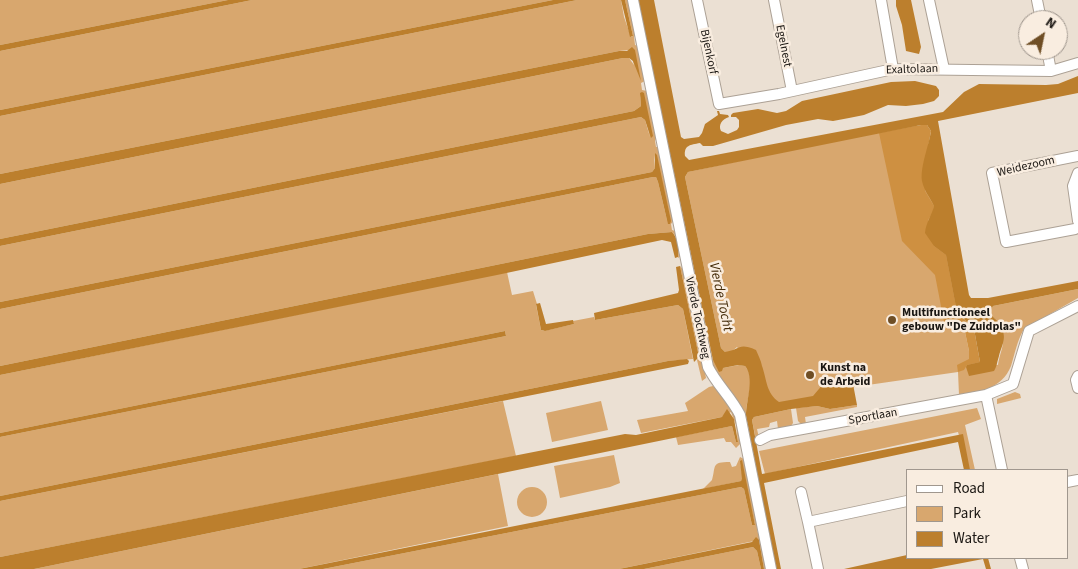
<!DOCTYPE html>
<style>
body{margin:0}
#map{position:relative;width:1078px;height:569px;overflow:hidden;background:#ebe0d3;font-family:"Source Sans 3",sans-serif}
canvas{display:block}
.legend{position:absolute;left:906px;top:469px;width:162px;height:90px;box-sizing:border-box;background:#f9ede0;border:1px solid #a0978e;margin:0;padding:6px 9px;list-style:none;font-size:15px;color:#1a1612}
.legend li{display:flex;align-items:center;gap:10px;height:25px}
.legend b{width:25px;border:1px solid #a0978e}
.north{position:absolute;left:1018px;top:10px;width:50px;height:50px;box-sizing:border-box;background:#f9ede0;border:1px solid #a0978e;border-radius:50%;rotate:34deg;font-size:14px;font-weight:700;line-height:20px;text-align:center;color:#1a1612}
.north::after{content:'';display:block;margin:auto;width:18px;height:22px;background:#6f4e25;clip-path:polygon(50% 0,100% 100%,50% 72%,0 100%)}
</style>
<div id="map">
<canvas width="1078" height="569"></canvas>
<ul class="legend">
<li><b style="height:6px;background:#fff"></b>Road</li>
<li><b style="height:14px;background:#d8a76e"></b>Park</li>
<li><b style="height:14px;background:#bc7f2d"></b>Water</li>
</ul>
<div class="north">N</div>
</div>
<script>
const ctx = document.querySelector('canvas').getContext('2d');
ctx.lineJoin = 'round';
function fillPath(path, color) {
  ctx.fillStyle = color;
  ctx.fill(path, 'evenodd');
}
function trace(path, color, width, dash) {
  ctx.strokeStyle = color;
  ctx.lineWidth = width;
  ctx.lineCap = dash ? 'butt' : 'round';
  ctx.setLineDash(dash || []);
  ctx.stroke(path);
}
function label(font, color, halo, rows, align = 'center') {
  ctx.font = font + ' "Source Sans 3",sans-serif';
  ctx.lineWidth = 5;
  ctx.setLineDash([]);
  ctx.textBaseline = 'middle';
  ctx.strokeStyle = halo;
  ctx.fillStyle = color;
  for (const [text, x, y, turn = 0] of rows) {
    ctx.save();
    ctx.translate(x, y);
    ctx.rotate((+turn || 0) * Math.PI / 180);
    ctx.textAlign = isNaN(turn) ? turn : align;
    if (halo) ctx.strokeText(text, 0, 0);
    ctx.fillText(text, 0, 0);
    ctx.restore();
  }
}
fillPath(new Path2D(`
 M 0,0 L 228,0 L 0,45 Z
 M 252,0 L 553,0 L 0,110 L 0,51 Z
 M 577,0 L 621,0 L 624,17 L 631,37 L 633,36 L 625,0 L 630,0 L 635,35 L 634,37 L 635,45 L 638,46 L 645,81 L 641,83 L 642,90 L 647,91 L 657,136 L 655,141 L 656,147 L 659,147 L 675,219 L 671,224 L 672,230 L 678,232 L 682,255 L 678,258 C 679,249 679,238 672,232 L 648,234 L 0,366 L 0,309 L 653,177 L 656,177 L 658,182 L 668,224 L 654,155 L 655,168 L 652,172 L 0,302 L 0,246 L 641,117 L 645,120 L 650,137 L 640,93 L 641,106 L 634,111 L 0,239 L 0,184 L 623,58 L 629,58 L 634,65 L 630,50 L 619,51 L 0,174 L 0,116 Z
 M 638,12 L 641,12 L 713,360 L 723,368 L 739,365 L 745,366 C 757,380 745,400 746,417 C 747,425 749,434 752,441 L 748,440 L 739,404 L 713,372 Z
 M 916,123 L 965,332 L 969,351 L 969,359 L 998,365 C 1000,351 1008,339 1000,325 C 998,320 992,317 990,313 L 993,306 L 1078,289 L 1078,298 L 1024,329 C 1017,341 1015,353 1011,366 C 1002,389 979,392 959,395 L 958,372 L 854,387 L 770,407 L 737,347 L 731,352 L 725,352 L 721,348 L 685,177 L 688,172 Z
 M 680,266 L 685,271 L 706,378 L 702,381 L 697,360 L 699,357 Z
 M 507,272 L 512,295 L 533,291 L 537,304 L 536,305 L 541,330 L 544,331 L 574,324 L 573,321 L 594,317 L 595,320 L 678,305 L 683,309 L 693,359 L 668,361 L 0,496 L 0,437 L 506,336 L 505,331 L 0,433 L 0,375 Z
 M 713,386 L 733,408 L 741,443 L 736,448 L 731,442 L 726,442 L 724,438 L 678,445 L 676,437 L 732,426 L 736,442 L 738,442 L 736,425 L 731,412 L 722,417 L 641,433 L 637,420 L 688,411 L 685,403 L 709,387 Z
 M 1015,392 L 1020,394 L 1021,398 L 997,404 L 997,399 Z
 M 503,401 L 516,456 L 0,557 L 0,501 Z
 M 601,401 L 608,430 L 552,442 L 546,413 Z
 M 857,405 L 857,407 L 805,417 L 806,424 L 802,425 L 798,421 L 796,408 L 817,406 L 830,409 Z
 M 977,408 L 981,419 L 965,425 L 975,470 L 969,470 L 958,432 L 765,474 L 759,451 Z
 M 791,409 L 793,423 L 791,426 L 778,429 L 777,421 L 770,423 L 769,427 L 757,429 L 759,438 L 756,440 L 752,420 L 754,417 Z
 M 614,455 L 620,483 L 610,487 L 560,498 L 554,466 Z
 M 740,457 L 744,459 L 759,521 C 757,527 756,533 761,537 L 766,569 L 764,569 L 759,540 L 619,569 L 323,569 L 741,487 L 744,489 L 752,525 L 755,525 L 740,461 L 743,479 L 741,481 L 703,489 L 712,480 C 716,466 711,462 730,462 L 732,467 L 736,466 Z
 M 498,474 L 508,526 L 299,569 L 34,569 Z
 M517 502a15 15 0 1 1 30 0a15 15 0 1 1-30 0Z
 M 753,547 L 757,551 L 761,569 L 644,569 Z`), '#d8a76e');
fillPath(new Path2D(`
 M 921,125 L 927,125 L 931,131 L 928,147 L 925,191 L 934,206 L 933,212 L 928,220 L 934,246 L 946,255 L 957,312 L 974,329 L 980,362 L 967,365 L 964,370 L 958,372 L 957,365 L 969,359 L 969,351 L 965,332 L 956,328 L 945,327 L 935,275 L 902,241 L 879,133 Z`), '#ce9041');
fillPath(new Path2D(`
 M 228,0 L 252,0 L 0,51 L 0,45 Z
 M 553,0 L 577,0 L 0,116 L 0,110 Z
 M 621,0 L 625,0 L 633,36 L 630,37 Z
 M 638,0 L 654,0 L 681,137 L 684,139 L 699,137 L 702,133 L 705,124 L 718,115 L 717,111 L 719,111 L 720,114 L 728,115 L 729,117 C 722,119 718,125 721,131 L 728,134 L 737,130 L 739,127 L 739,120 L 736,117 L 731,117 L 731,115 L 733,113 L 758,109 L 777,113 L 786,111 L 802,101 L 891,82 L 915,81 L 936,86 L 939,90 L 939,96 L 934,101 L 923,104 L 906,106 L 888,105 L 864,115 L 849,118 L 833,121 L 818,119 L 786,125 L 713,146 L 703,146 L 700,143 C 690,145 684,145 685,156 L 689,160 L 943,112 L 964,92 L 979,84 L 1046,85 L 1058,84 L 1078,76 L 1078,93 L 938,121 L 969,295 L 971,298 L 988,298 L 1078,281 L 1078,289 L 993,306 L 990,313 C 992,317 998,320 1000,325 C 1008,338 1002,344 999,356 C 997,362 997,366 994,371 L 969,376 L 966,367 L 967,365 L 980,362 L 974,329 L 957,312 L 946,255 L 934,246 L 925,233 C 926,222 932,215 934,206 C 930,197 924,191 922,181 C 920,167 929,145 931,131 L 927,125 L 921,125 L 688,172 L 685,177 L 721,348 L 725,352 C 740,350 738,342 756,350 C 758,355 761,360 762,366 C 767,380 766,393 779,402 L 813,396 L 824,383 L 833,379 L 837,387 L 853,384 L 857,405 L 830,409 L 817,406 L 791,409 L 754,417 L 752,420 L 762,474 L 963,434 L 970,470 L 964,470 L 958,442 L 764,483 L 781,569 L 776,569 L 746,416 C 746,400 755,378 745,366 L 738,365 L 723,368 L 722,371 L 719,372 L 713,360 Z
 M 896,0 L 911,0 L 921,47 L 919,54 L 906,51 L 902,25 L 896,6 Z
 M 632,47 L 635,50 L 641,81 L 633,61 L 629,58 L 623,58 L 0,184 L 0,174 L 619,51 L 627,51 Z
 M 642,92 L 644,93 L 653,136 L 651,138 L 645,120 L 641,117 L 0,246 L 0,239 L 634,111 L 641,106 L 640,93 Z
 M 655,153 L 657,155 L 671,221 L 670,224 L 668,224 L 658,182 L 656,177 L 653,177 L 0,309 L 0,302 L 652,172 L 655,168 Z
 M 672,232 C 678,238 679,248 678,257 L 675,258 L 671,242 L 662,240 L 497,275 L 0,375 L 0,366 L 648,234 Z
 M 680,266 L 699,357 L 694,362 L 683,309 L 678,305 L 595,320 L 594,313 L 678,293 L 679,290 L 676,267 Z
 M 540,303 L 546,324 L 573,320 L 574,324 L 545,331 L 541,330 L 536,304 Z
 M 505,331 L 506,336 L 0,437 L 0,433 Z
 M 687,359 L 689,361 L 688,364 L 0,501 L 0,496 L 668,361 Z
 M 727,409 L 734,419 L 738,442 L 736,442 L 732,426 L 34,569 L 0,569 L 0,557 L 625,434 L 636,435 L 722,417 Z
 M 742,460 L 755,525 L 752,525 L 744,489 L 741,487 L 323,569 L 299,569 L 741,481 L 742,479 L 740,461 Z
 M 756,537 L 759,540 L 764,569 L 761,569 L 757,551 L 753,547 L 644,569 L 619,569 L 752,542 Z
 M 907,555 L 907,558 L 988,558 L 991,569 L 986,569 L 983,559 L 931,569 L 844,569 Z`), '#bc7f2d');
const street = new Path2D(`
 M 633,0 L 708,367 C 717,385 731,397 740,415 L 771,569
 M 697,0 L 719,104 L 779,94 L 893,69 L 1051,71 L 1078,63
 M 774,0 L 792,91
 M 881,0 L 893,69
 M 929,0 L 944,69
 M 1037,0 L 1041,20
 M 1047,50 L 1051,71
 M 1078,173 L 1073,186 L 1078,221
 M 1075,229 L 1006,242 L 992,173 L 1078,156
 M 1078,376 L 1076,380 L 1078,388
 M 760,440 L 770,435 L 986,395
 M 1002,470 L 986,395 L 1013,384 L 1029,331 L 1078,306
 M 1067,482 L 1078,480
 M 801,492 L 808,522
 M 1020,558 L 1023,569
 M 818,569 L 808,522 L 907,501`);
trace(street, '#aca195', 12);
trace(street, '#fff', 10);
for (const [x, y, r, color] of [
 [892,320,5,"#6f4e25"],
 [810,375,5,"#6f4e25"]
]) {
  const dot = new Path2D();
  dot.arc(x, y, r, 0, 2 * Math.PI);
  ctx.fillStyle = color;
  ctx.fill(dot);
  trace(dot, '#f9ede0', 2);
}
label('12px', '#1a1612', '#f9ede0', [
 ["Egelnest",783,46,79],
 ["Bijenkorf",708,52,78],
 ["Exaltolaan",912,70,-2],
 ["Weidezoom",1026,167,-13],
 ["Vierde Tochtweg",697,318,78],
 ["Sportlaan",873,417,-10]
]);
label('bold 12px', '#1a1612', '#f9ede0', [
 ["Multifunctioneel",902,313],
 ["gebouw \"De Zuidplas\"",902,327],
 ["Kunst na",820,368],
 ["de Arbeid",820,382]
], 'left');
label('italic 14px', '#422906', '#f9ede0', [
 ["Vierde Tocht",720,297,78]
]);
</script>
